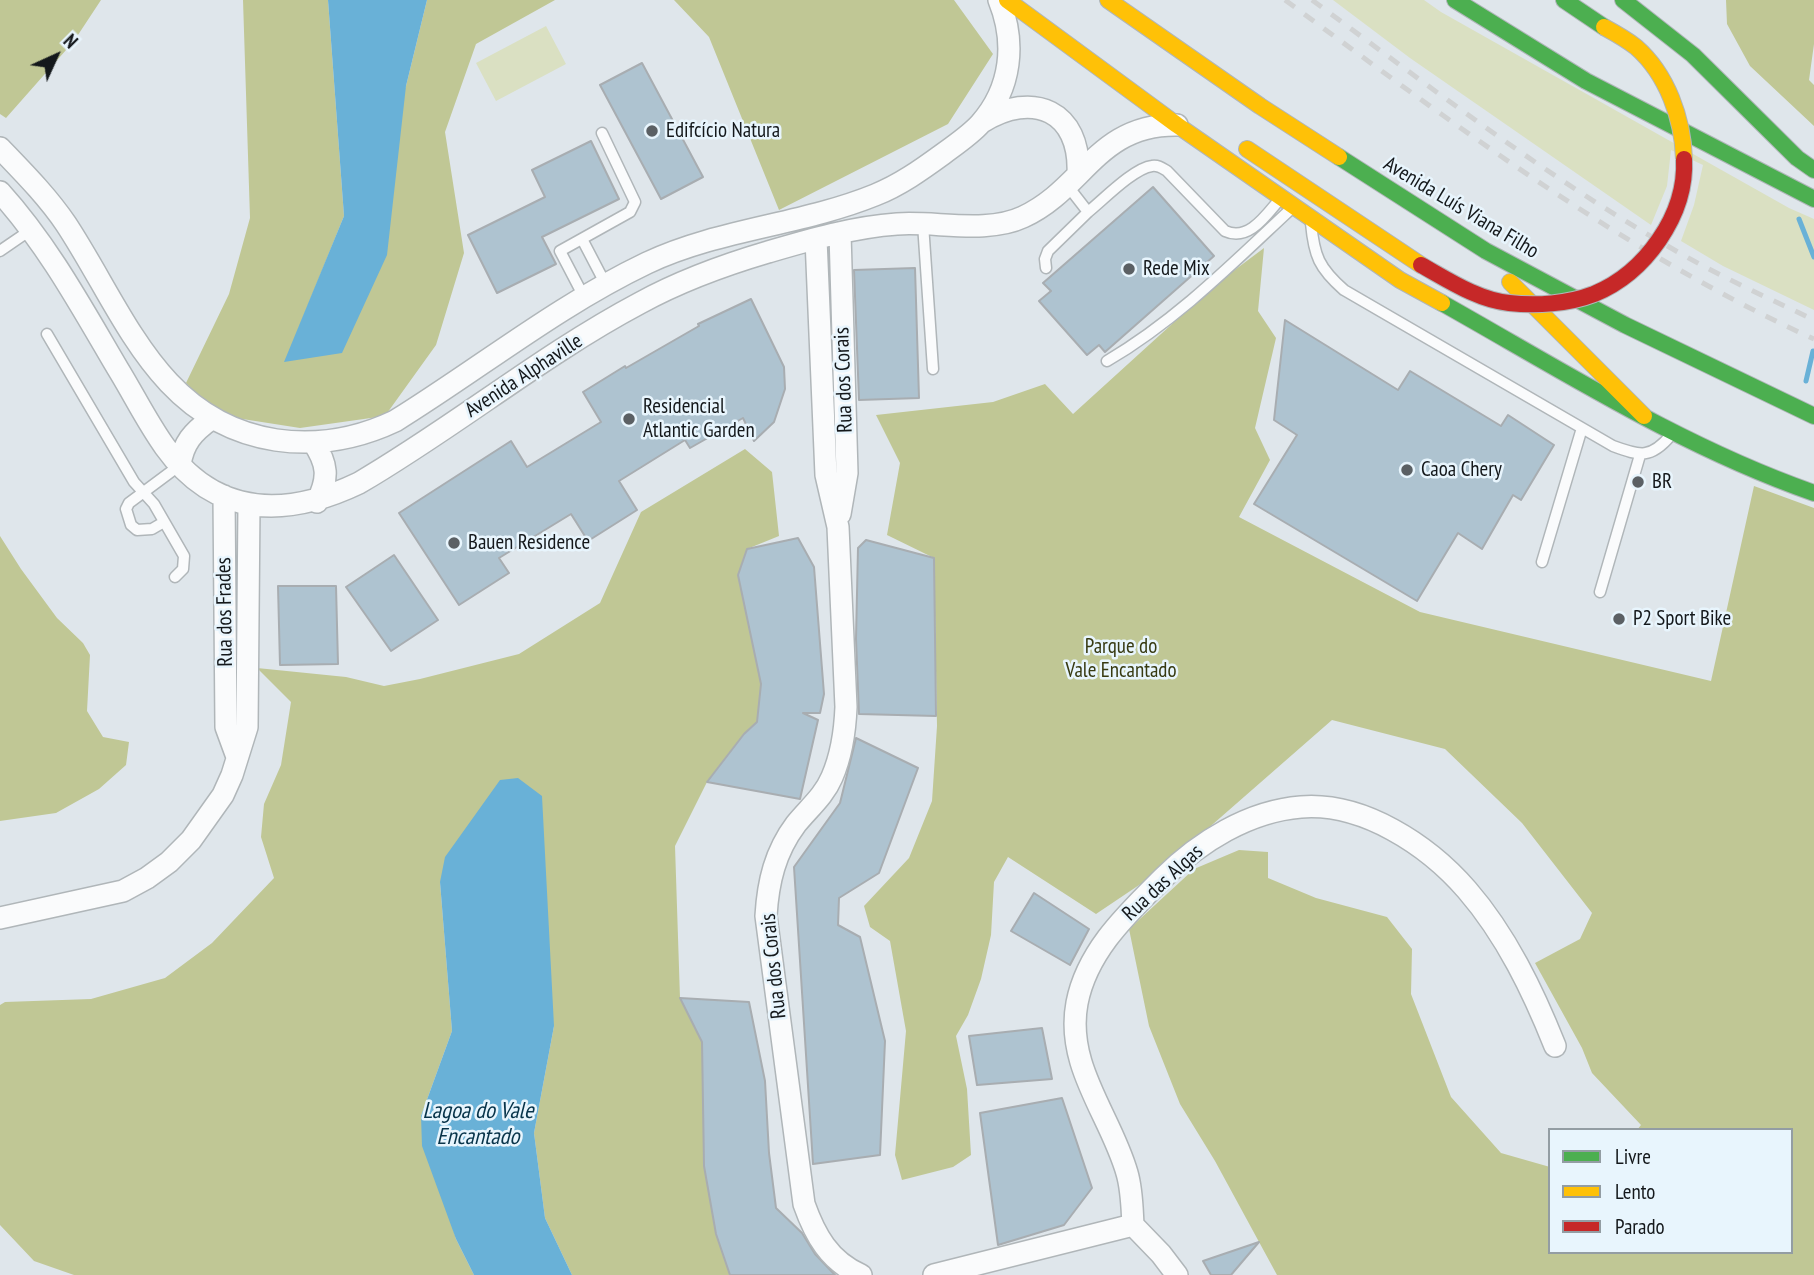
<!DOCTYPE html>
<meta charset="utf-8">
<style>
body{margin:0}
#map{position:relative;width:1814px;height:1275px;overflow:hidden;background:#dfe6eb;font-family:"PT Sans Narrow",sans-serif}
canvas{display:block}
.legend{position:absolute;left:1548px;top:1128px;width:245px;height:126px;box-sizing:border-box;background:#e8f5fd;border:2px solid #939da3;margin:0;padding:9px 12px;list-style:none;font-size:21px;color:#14181b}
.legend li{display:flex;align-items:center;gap:14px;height:35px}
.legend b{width:35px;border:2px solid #939da3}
.north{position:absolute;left:21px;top:21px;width:70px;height:70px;-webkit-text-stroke:5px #e8f5fd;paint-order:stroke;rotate:45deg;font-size:19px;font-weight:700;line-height:28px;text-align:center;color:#14181b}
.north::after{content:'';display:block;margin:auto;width:24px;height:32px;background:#14181b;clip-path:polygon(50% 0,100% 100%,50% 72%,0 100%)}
</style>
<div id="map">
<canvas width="1814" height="1275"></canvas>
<ul class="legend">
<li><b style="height:9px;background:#4caf50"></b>Livre</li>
<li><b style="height:9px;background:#ffc107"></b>Lento</li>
<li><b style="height:9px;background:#c62828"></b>Parado</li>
</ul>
<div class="north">N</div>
</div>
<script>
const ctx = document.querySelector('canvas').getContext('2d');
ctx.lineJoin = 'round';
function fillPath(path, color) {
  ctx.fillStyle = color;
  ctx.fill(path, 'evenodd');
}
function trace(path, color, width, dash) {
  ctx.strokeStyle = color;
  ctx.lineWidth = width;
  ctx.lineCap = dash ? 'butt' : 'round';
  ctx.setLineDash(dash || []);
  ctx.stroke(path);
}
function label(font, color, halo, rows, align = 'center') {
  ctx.font = font + ' "PT Sans Narrow",sans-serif';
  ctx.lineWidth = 5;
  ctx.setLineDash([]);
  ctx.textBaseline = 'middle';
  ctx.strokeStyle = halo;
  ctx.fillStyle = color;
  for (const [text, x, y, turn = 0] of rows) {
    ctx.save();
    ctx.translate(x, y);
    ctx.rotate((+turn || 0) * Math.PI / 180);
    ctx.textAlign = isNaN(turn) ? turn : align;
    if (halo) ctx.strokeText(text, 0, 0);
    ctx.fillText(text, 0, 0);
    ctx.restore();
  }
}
fillPath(new Path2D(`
 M 1333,0 L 1424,0 L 1441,12 L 1789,208 L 1814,219 L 1814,310 L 1723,266 L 1681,241 L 1694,205 L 1703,165 L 1671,150 L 1667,186 L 1651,225 L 1410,58 Z
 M 546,26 L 566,64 L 496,101 L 476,63 Z`), '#dae0c2');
fillPath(new Path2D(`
 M 0,0 L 101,0 L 74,41 L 6,118 L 0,114 Z
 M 243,0 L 328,0 L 344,216 L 285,362 L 406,86 L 427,0 L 555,0 L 476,44 L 445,132 L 464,253 L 436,345 L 385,416 L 300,428 L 217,415 L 186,383 L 229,294 L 250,218 Z
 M 674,0 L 954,0 L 993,54 L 948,124 L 779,210 L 709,37 Z
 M 1726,0 L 1814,0 L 1814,44 L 1809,80 L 1814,85 L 1814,126 L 1750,66 L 1727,24 Z
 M 1264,248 L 1258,311 L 1276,338 L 1255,428 L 1270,460 L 1239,517 L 1420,612 L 1711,681 L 1754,486 L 1814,508 L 1814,1275 L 1277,1275 L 1215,1161 L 1180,1104 L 1149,1026 L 1129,929 L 1194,869 L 1239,850 L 1268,852 L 1268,878 L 1316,898 L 1387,917 L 1412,949 L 1411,994 L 1451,1097 L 1501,1153 L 1550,1167 L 1550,1252 L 1791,1252 L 1791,1130 L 1637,1130 L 1641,1125 L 1592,1073 L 1582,1048 L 1535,963 L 1580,939 L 1592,913 L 1522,823 L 1445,749 L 1332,720 L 1157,873 L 1096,914 L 1008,857 L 994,882 L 991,935 L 981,979 L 968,1015 L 956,1036 L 967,1089 L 971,1155 L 953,1167 L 902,1180 L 895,1155 L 906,1031 L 890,941 L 870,927 L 864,906 L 909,858 L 932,801 L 937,726 L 934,558 L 887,535 L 900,463 L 876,415 L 993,402 L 1045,384 L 1073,414 L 1216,284 Z
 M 745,449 L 772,472 L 779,536 L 747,549 L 738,575 L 761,684 L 757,722 L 744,734 L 707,782 L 675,846 L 680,998 L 702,1042 L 730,1275 L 572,1275 L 545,1218 L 534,1133 L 554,1026 L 440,882 L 452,1031 L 421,1116 L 456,1239 L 474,1275 L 74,1275 L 34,1261 L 0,1225 L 0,1005 L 5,1002 L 91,999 L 165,978 L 212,943 L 274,878 L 261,837 L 264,804 L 281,765 L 291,702 L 257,668 L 346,677 L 384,686 L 420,679 L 519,654 L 600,603 L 641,512 Z
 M 0,536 L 21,569 L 57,618 L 83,643 L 90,655 L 87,711 L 103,737 L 129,742 L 126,765 L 99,789 L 56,813 L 0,821 Z`), '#c0c795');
fillPath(new Path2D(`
 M 328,0 L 427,0 L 406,86 L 387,255 L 342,353 L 284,362 L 344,216 Z
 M 518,778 L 542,796 L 554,1026 L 534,1133 L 545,1218 L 572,1275 L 474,1275 L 456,1239 L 422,1146 L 421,1116 L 452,1031 L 440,882 L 445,857 L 500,780 Z`), '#69b1d7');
trace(new Path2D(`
 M 1799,219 L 1814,257
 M 1806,381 L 1813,351`), '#69b1d7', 5);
const building = new Path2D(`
 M 642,63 L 703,177 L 661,199 L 600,85 Z
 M 591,141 L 619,199 L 542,237 L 556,264 L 497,293 L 468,235 L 545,197 L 532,170 Z
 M 1153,187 L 1214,256 L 1105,352 L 1099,345 L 1087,355 L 1039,301 L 1051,291 L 1043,283 Z
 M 915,268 L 919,398 L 859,400 L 854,270 Z
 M 751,299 L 784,367 L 785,389 L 774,422 L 754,441 L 743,418 L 690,448 L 685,440 L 619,481 L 637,510 L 588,541 L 571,514 L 499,558 L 509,573 L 459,605 L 399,513 L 511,441 L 527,467 L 601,422 L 583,392 L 625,366 L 626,368 L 699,326 L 698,324 Z
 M 1285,320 L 1398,390 L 1410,371 L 1501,426 L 1508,415 L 1554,445 L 1521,500 L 1513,495 L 1482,549 L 1458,533 L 1417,601 L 1254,504 L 1297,435 L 1274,420 Z
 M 798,538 L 814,567 L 824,694 L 820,713 L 803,713 L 818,720 L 800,799 L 707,782 L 744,734 L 757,722 L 761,684 L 738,575 L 747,549 Z
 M 866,540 L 934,558 L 936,716 L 859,714 L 856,639 L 858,548 Z
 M 394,555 L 438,620 L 391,651 L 346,587 Z
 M 278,586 L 336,586 L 338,664 L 280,665 Z
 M 856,738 L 918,768 L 879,873 L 839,898 L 838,925 L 860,937 L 885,1041 L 880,1155 L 813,1164 L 794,867 L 840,803 Z
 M 1034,893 L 1089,929 L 1070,965 L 1011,931 Z
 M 680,998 L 749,1002 L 765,1081 L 769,1153 L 776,1208 L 802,1233 L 815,1254 L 835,1275 L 730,1275 L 716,1234 L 704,1166 L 702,1042 Z
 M 1042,1028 L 1052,1079 L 977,1085 L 969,1036 Z
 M 1062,1098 L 1092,1188 L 1064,1225 L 998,1245 L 980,1113 Z
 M 1259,1242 L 1231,1275 L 1211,1275 L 1203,1261 Z`);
fillPath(building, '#aec3d0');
trace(building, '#a8adb1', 2);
const lane = new Path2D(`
 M 1067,185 L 1088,212 C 1103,200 1134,168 1152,166 C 1158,165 1162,168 1167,171 L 1225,231 C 1249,242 1266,215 1280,199
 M 1311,223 C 1314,256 1319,268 1344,290 L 1613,446 C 1640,456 1651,459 1671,435
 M 923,224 L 933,369
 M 582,239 L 606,285
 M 0,251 L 32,229
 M 1046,268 L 1045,259 L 1048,251 L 1088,212
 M 584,297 L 560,251 L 630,212 L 635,202 L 602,133
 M 47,334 L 134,482 L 154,504 L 184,556 L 183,569 L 175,577
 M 1107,361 C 1177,320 1233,263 1292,208
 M 164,522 L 152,529 L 137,530 L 131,525 L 126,509 L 129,503 L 180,465
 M 1542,562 L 1582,428
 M 1600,592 L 1640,455`);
const street = new Path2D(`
 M 982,122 C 1033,90 1081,111 1078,174
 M 0,148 C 23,172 47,196 66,224 C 124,312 158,422 276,440 C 318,446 357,439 395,421 C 479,369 557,306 647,263 C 719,229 801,225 875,195 C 900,185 921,170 943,154 C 955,145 970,135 980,124 C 1012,88 1016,42 999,0
 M 0,192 C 48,245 82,308 118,369 C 134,395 147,422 165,447 C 216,518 286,518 359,483 C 455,427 542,355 640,303 C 680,281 724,265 768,252 C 809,240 853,227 897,224 C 935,221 987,234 1023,217 C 1084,189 1097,124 1177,125
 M 840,233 L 847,473 L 840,514
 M 816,239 L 826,475 L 838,527 L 846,707 C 845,732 842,754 832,777 C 824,796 809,808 796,824 C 775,852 768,882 766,916 L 804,1204 C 815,1235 829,1261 861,1275
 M 313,442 C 328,464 329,478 317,502
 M 180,465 C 183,443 193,432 211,419
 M 224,496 L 226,727 L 237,757
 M 0,918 L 123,891 L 147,878 L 169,862 L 191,840 L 223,795 L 232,775 L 247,727 L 249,504
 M 934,1275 L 1133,1225
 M 1177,1275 L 1161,1254 L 1133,1225 C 1132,1208 1132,1190 1127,1173 C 1111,1116 1065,1066 1077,1003 C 1087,951 1127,914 1163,878 C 1199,842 1249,811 1301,807 C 1363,802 1428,845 1467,890 C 1506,935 1533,991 1555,1046`);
const fast = new Path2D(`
 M 1455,0 L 1586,81 L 1814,199
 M 1564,0 L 1604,27
 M 1623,0 L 1693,55 L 1797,158 L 1814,170
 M 1339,157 L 1486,251 L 1625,325 L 1814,416
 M 1442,303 C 1563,371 1682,447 1814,493`);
const slow = new Path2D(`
 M 1007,0 L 1177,125 L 1400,280 L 1442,303
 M 1108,0 L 1260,106 L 1339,157
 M 1247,149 L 1421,265
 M 1510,282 L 1644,416`);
trace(lane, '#b0b6b9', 13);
trace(street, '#b0b6b9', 24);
trace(fast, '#b0b6b9', 18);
trace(slow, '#b0b6b9', 18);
trace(lane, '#fafbfc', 10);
trace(street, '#fafbfc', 21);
trace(fast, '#4caf50', 16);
trace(slow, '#ffc107', 16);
trace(new Path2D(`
 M 1285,0 C 1454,124 1622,252 1814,339
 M 1312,0 C 1429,86 1545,176 1671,248 C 1717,275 1766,297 1814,320`), '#d0d2d3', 5, [12, 12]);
const slowBridge = new Path2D(`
 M 1604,27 C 1615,33 1626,39 1636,47 C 1667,74 1683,119 1684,159`);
const jamBridge = new Path2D(`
 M 1421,265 C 1448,280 1478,300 1509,303 C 1536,306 1568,304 1594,294 C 1645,273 1687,215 1684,159`);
trace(slowBridge, '#b0b6b9', 18, []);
trace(jamBridge, '#b0b6b9', 18, []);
trace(slowBridge, '#ffc107', 16);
trace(jamBridge, '#c62828', 16);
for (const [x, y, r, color] of [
 [652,131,7,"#5b6064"],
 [1129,269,7,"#5b6064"],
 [629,419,7,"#5b6064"],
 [1407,470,7,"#5b6064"],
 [1638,482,7,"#5b6064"],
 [454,543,7,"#5b6064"],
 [1619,619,7,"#5b6064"]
]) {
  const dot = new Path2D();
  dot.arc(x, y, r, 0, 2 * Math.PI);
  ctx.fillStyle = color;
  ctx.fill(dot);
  trace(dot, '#e8f5fd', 2.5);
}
label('21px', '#14181b', '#e8f5fd', [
 ["Edifcício Natura",666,131],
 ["Rede Mix",1143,269],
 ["Residencial",643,407],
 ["Atlantic Garden",643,431],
 ["Caoa Chery",1421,470],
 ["BR",1652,482],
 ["Bauen Residence",468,543],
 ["P2 Sport Bike",1633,619]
], 'left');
label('21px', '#14181b', '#e8f5fd', [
 ["Avenida Luís Viana Filho",1461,208,31],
 ["Avenida Alphaville",524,376,-33],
 ["Rua dos Corais",844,380,-92],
 ["Rua dos Frades",225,612,-91],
 ["Rua das Algas",1163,883,-43],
 ["Rua dos Corais",774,966,-96]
]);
label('21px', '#373a11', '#e8f5fd', [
 ["Parque do",1121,647],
 ["Vale Encantado",1121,671]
]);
label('italic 23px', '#08344a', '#e8f5fd', [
 ["Lagoa do Vale",478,1111],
 ["Encantado",478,1137]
]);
</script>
